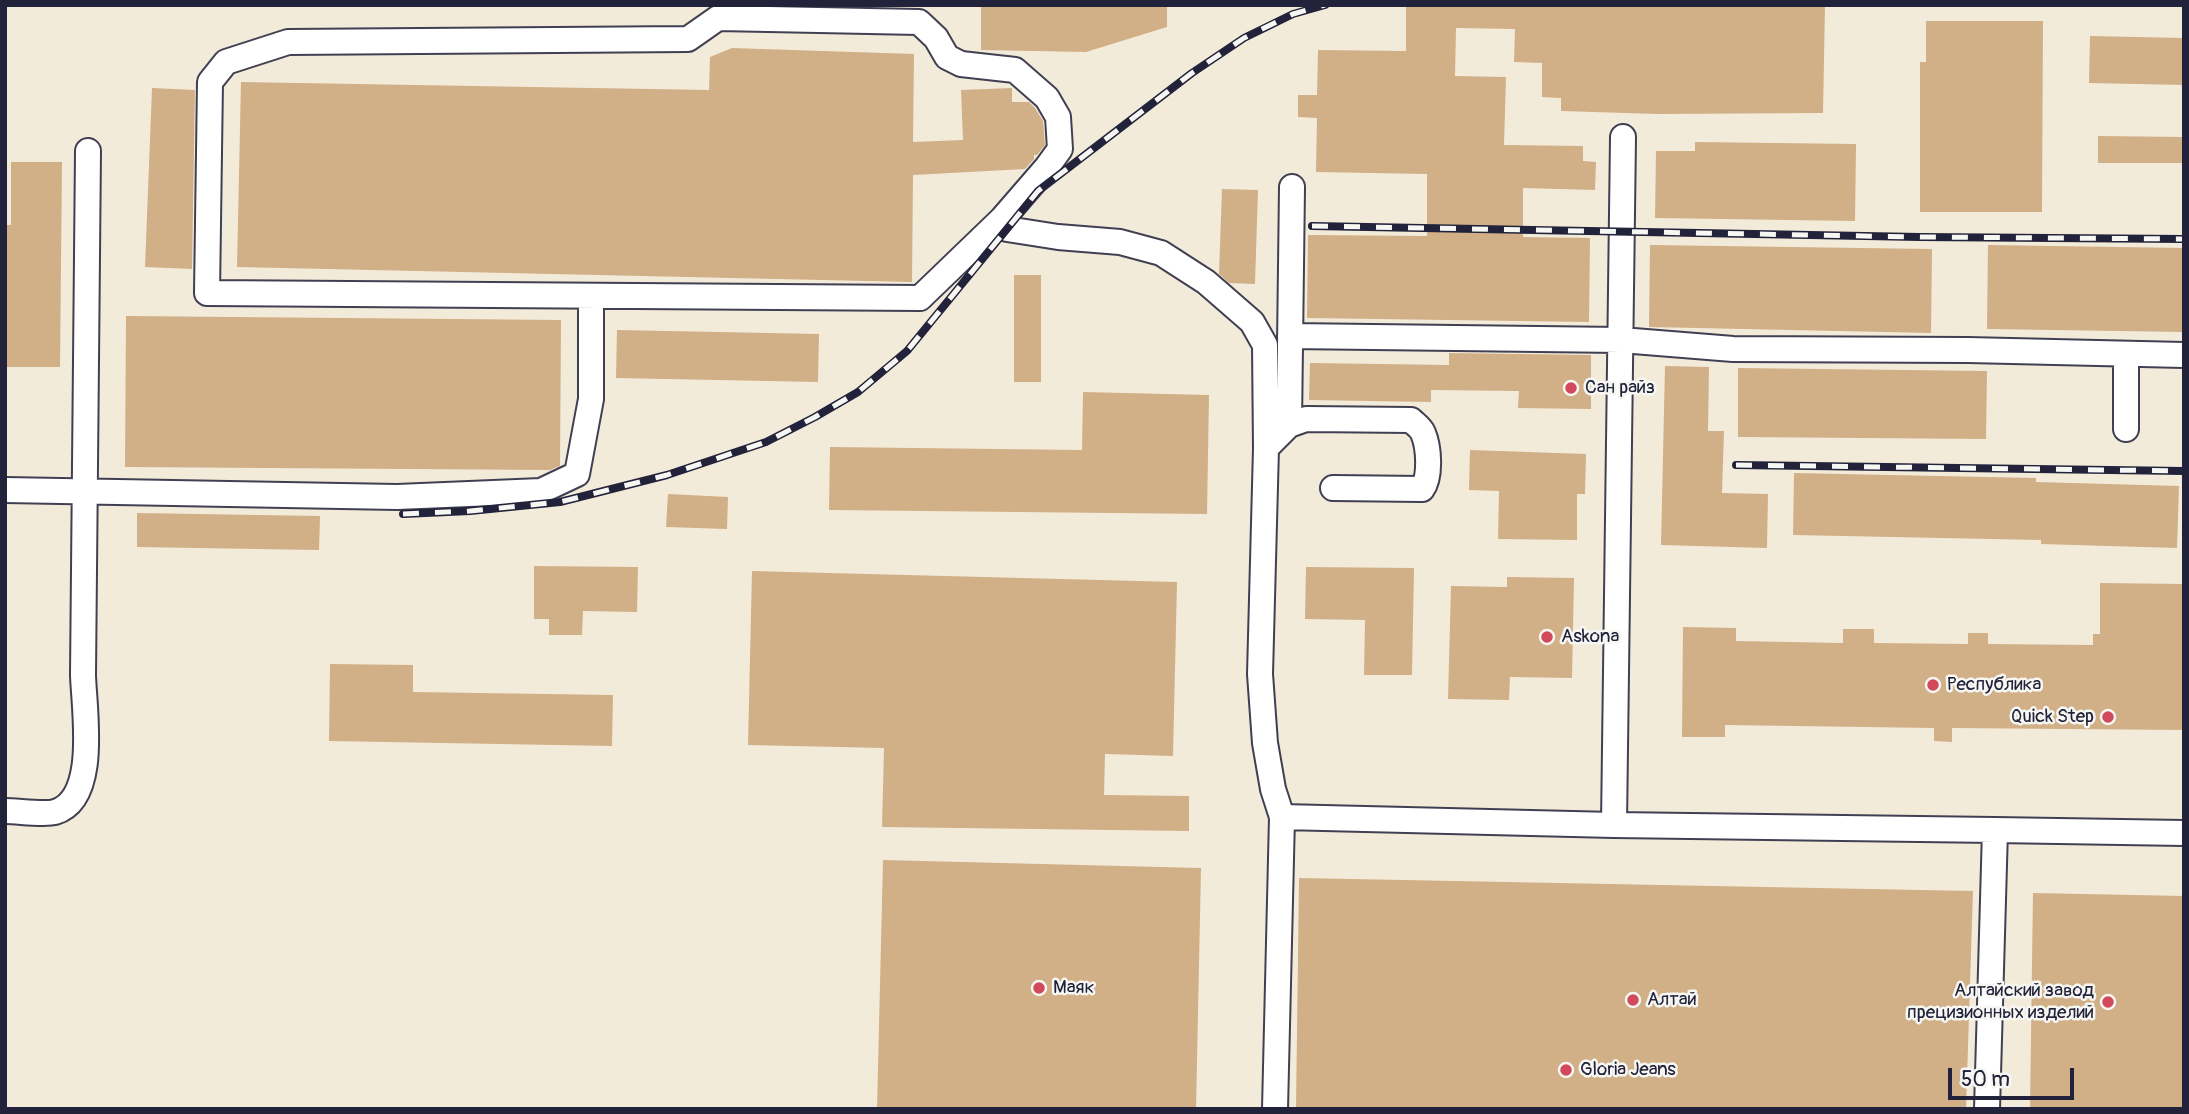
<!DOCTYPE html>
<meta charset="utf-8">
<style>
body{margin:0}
#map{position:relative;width:2189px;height:1114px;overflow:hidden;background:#f3ebda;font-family:Pangolin,sans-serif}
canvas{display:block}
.frame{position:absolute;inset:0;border:7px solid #22223b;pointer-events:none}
.scale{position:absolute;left:1948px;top:1068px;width:126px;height:32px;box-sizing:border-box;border:4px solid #22223b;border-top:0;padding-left:9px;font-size:21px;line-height:24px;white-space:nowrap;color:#22223b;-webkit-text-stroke:5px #f6f6f2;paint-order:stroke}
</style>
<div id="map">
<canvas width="2189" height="1114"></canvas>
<div class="frame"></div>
<div class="scale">50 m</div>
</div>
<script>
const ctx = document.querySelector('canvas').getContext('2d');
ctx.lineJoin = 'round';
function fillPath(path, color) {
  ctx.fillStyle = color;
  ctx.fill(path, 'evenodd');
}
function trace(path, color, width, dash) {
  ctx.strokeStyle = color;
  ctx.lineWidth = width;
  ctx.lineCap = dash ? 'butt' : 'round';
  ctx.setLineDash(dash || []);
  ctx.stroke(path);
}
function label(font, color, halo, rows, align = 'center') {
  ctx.font = font + ' Pangolin,sans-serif';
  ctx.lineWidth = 5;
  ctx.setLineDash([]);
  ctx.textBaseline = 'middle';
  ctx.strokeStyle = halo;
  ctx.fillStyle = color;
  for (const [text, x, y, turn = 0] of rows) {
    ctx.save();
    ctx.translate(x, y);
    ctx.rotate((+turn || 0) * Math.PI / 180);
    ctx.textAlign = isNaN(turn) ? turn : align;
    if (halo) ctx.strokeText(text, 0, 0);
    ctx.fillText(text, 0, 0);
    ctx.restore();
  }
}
fillPath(new Path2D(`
 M 981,5 L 1167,6 L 1167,27 L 1086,52 L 981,50 Z
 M 1406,5 L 1825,5 L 1823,113 L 1657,114 L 1561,111 L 1561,98 L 1542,97 L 1542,63 L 1514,62 L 1515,29 L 1456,28 L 1455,76 L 1506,77 L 1504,145 L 1583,146 L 1583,161 L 1596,162 L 1595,190 L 1523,188 L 1523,237 L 1590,238 L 1589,322 L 1307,318 L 1308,235 L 1427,236 L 1427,174 L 1316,172 L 1317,118 L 1298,117 L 1298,95 L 1317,95 L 1318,50 L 1406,51 Z
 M 1926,21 L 2043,21 L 2042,212 L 1920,212 L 1920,62 L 1926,62 Z
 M 2090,36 L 2184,38 L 2184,85 L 2089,83 Z
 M 732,48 L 914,54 L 913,142 L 963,140 L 961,90 L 1012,88 L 1012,102 L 1029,102 L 1035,108 L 1043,121 L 1045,145 L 1037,155 L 1034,155 L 1034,159 L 1025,169 L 913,175 L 912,282 L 237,267 L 241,82 L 709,90 L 710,57 Z
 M 152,88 L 195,90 L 192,269 L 145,267 Z
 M 2098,136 L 2184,137 L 2184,163 L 2098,163 Z
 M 1695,142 L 1856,144 L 1855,221 L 1655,218 L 1656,151 L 1695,151 Z
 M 11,162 L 62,162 L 60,367 L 5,367 L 5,225 L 11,225 Z
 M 1222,189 L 1258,190 L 1255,284 L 1229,283 L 1219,274 Z
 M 1650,245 L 1932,249 L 1931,333 L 1649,327 Z
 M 1988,245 L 2184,248 L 2184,332 L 1987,329 Z
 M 1014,275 L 1041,275 L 1041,382 L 1014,382 Z
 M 126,316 L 561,320 L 560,466 L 550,470 L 125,467 Z
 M 617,330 L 819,334 L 818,382 L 616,378 Z
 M 1449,353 L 1591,355 L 1591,409 L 1518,408 L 1519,391 L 1431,390 L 1431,402 L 1309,400 L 1310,363 L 1449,365 Z
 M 1665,366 L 1709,367 L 1708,431 L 1724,431 L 1722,493 L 1768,494 L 1767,548 L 1661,545 Z
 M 1738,368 L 1987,371 L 1986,439 L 1738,437 Z
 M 1083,392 L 1209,395 L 1207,514 L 829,510 L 830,447 L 1082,450 Z
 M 1470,450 L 1586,454 L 1585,494 L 1577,494 L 1577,540 L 1498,539 L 1499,491 L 1469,490 Z
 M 1794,473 L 2036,478 L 2036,482 L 2179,486 L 2177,548 L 2041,544 L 2041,540 L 1793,535 Z
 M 668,494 L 728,497 L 727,529 L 666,527 Z
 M 137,513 L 320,516 L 319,550 L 137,547 Z
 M 534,566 L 638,567 L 637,612 L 583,611 L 582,635 L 549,635 L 549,619 L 534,619 Z
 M 1306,567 L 1414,568 L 1412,675 L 1364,675 L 1365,620 L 1305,619 Z
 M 752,571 L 1177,582 L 1173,756 L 1105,754 L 1104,795 L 1189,796 L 1189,831 L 882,827 L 884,748 L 748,745 Z
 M 1507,577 L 1574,578 L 1572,678 L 1510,677 L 1509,700 L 1448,699 L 1451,586 L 1507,587 Z
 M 2100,583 L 2184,584 L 2184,730 L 1952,728 L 1952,742 L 1934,741 L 1934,728 L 1725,725 L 1725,737 L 1682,737 L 1683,627 L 1736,628 L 1736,641 L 1843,643 L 1843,629 L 1874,629 L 1874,643 L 1968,644 L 1968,633 L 1988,633 L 1988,644 L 2093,645 L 2093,634 L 2100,634 Z
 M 330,664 L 413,665 L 413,692 L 613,695 L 612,746 L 329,741 Z
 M 883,860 L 1201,868 L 1196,1109 L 877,1109 Z
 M 1299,878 L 1973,891 L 1966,1109 L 1296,1109 Z
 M 2033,893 L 2184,896 L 2184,1109 L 2030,1109 Z`), '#d1af87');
const minor = new Path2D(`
 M 1002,219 L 1047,167 L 1060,149 L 1058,117 L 1047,98 L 1015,70 L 961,64 L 947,57 L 936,38 L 919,22 L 718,18 L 688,39 L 288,42 L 226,62 L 210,82 L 207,293 L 920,298 L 1002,219 L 1007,229 L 1058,237 L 1120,242 L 1161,253 L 1206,282 L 1252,322 L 1265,345 L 1266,448 L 1260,674 L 1265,743 L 1273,789 L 1282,817
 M 1290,336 L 1621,340 L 1733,349 L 1968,350 L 2184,355
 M 2126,354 L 2126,429
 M 1289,425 L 1292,187
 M 1266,448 L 1289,425 L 1306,419 L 1411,420 C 1415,424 1421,428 1423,433 C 1429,447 1431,477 1422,489 L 1333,488
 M 5,490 L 397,497 L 541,491 L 577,474 L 591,399 L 591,297
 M 5,811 C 18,811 44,815 55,812 C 99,799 84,710 83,675 L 88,151
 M 1614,825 L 1623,137
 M 1995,830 L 2184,833
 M 1275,1109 L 1282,817 L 1614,825 L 1995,830 L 1987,1109`);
trace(minor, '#414053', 28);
trace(minor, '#fff', 24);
const rail = new Path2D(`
 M 1312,226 L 1920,237 L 2184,239
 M 1736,465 L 2184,471
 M 403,514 L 470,511 L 560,502 L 667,475 L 766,442 L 815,417 L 858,392 L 907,351 L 1038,191 L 1192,73 L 1244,38 L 1293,14 L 1325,5`);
trace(rail, '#22223b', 8);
trace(rail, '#f6f6f2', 5, [16]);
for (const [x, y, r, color] of [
 [1571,388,7,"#d1495b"],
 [1547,637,7,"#d1495b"],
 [1933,685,7,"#d1495b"],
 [2108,717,7,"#d1495b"],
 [1039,988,7,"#d1495b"],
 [1633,1000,7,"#d1495b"],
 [2108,1002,7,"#d1495b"],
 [1566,1070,7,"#d1495b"]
]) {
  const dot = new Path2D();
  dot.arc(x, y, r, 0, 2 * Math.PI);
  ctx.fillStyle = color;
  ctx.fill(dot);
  trace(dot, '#f6f6f2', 2.5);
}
label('19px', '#22223b', '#f6f6f2', [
 ["Сан райз",1585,388],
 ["Askona",1561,637],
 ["Республика",1947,685],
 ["Quick Step",2094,717,"right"],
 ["Маяк",1053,988],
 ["Алтайский завод",2094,991,"right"],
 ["прецизионных изделий",2094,1013,"right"],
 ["Алтай",1647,1000],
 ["Gloria Jeans",1580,1070]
], 'left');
</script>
